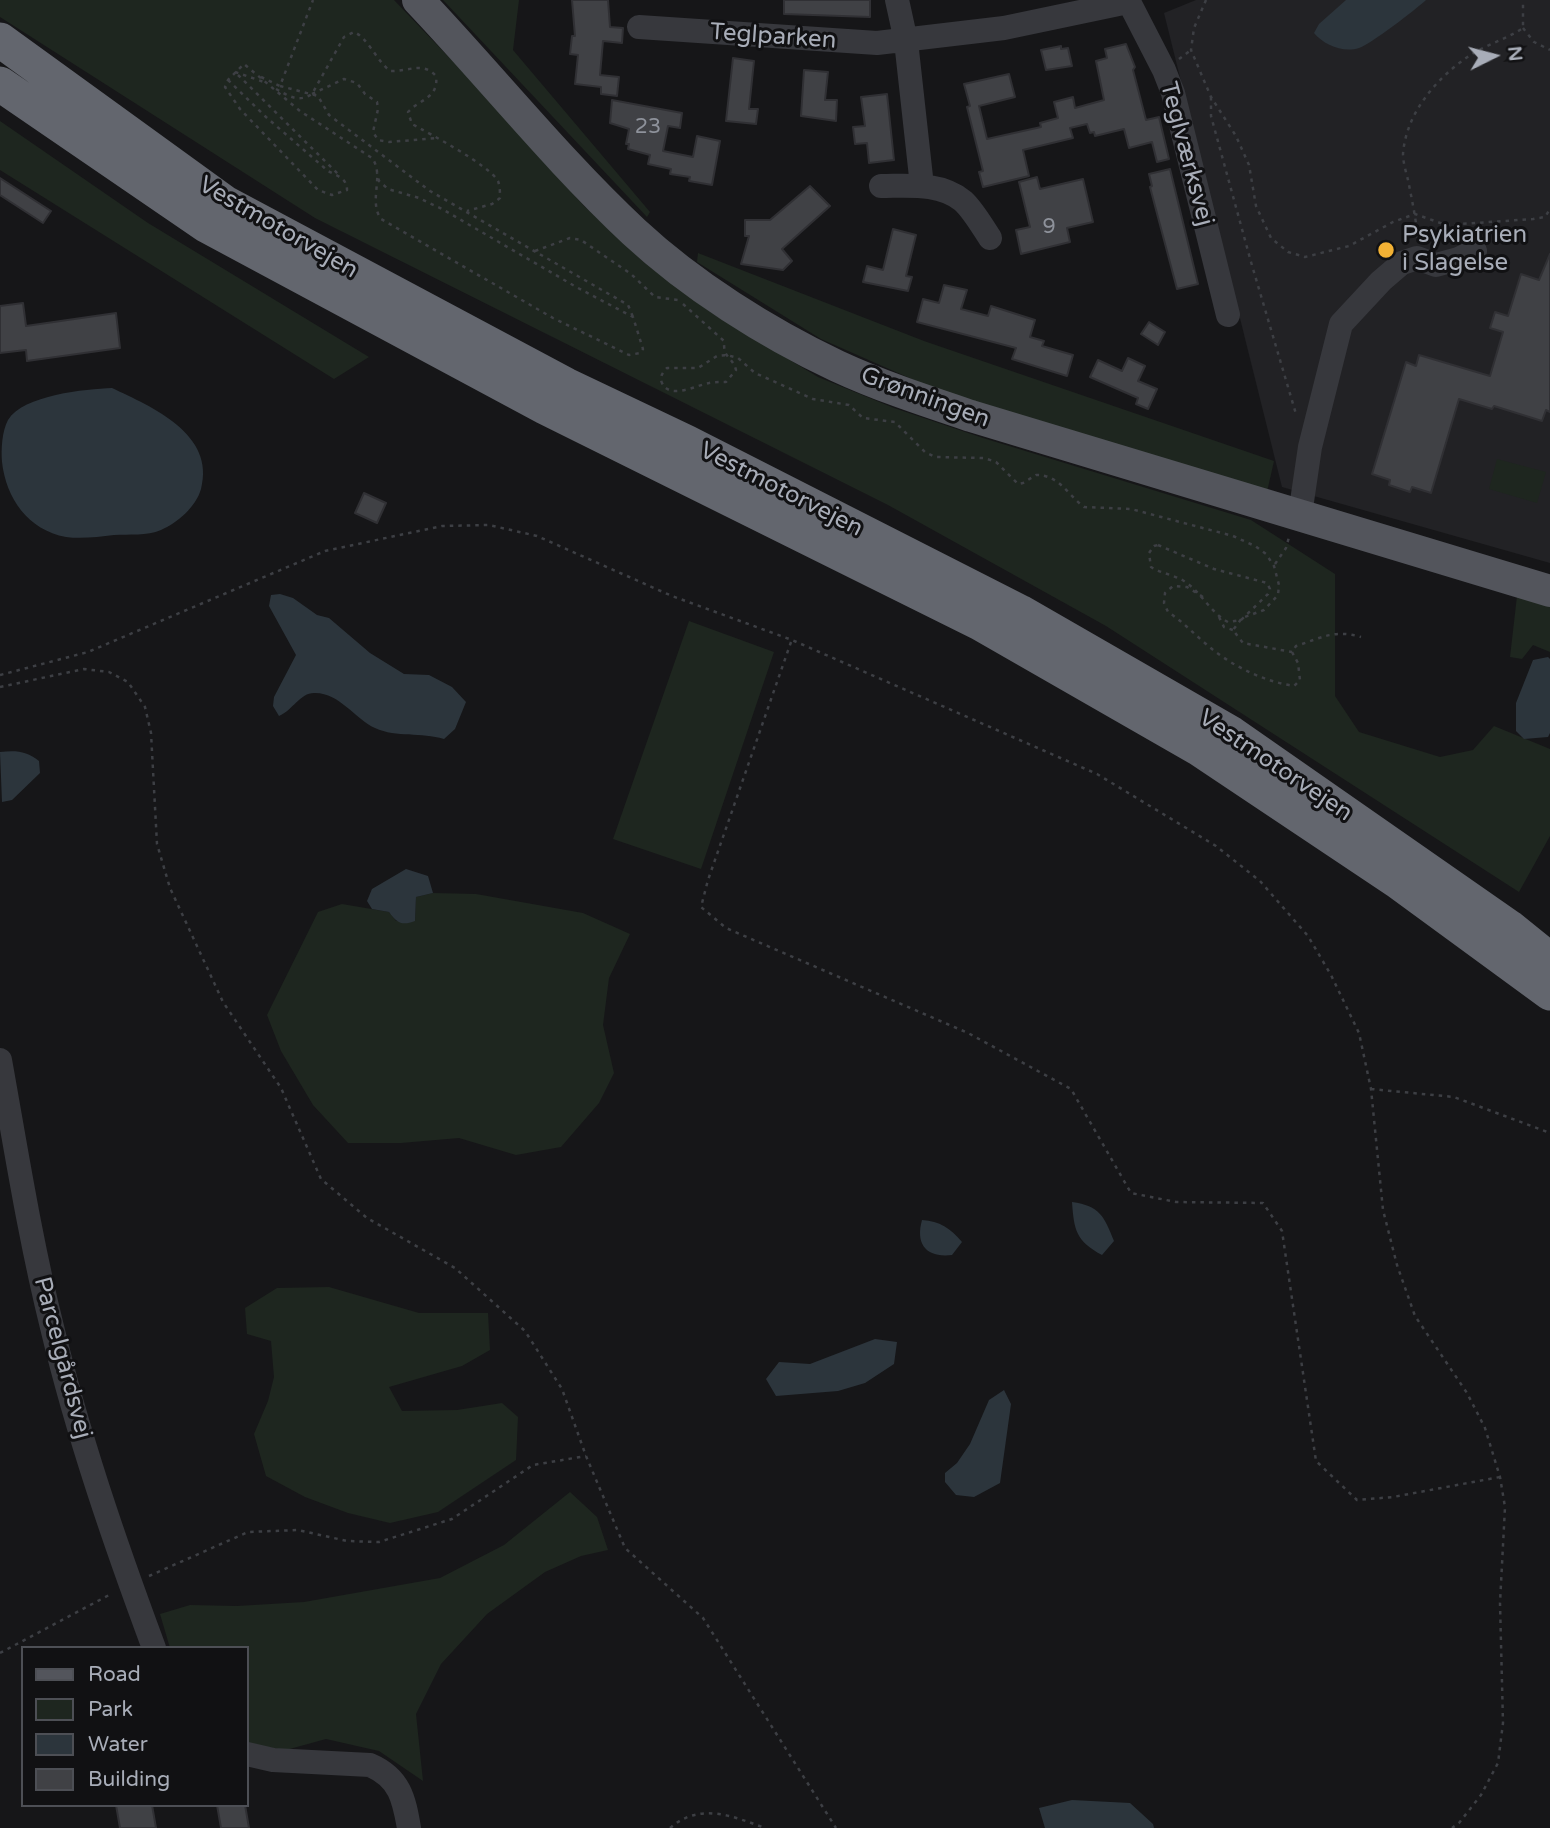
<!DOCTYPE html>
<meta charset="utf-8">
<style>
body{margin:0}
#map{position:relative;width:1550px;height:1828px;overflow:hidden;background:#161618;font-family:"Varela Round",sans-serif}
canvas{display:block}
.legend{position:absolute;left:21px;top:1646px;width:228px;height:161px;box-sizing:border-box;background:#111113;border:2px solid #4d4f55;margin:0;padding:9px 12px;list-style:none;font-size:21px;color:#a8adb8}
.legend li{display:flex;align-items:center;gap:14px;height:35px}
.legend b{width:35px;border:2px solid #4d4f55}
.north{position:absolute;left:1459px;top:21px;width:70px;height:70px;-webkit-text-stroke:5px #111113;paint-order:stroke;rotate:84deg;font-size:19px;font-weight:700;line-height:28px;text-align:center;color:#a8adb8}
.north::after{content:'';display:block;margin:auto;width:24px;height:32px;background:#a8adb8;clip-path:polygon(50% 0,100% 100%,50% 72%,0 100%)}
</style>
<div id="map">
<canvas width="1550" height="1828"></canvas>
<ul class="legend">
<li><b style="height:9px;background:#53555c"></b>Road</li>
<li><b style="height:19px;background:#1e261f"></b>Park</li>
<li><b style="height:19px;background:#2c353c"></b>Water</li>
<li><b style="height:19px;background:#404145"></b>Building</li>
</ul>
<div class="north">N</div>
</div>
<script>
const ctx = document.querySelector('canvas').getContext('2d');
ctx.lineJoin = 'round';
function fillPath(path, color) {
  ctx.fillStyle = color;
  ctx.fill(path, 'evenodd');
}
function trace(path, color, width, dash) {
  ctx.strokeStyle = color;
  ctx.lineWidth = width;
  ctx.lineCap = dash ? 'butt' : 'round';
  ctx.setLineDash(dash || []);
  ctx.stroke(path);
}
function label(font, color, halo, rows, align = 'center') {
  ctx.font = font + ' "Varela Round",sans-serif';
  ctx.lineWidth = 6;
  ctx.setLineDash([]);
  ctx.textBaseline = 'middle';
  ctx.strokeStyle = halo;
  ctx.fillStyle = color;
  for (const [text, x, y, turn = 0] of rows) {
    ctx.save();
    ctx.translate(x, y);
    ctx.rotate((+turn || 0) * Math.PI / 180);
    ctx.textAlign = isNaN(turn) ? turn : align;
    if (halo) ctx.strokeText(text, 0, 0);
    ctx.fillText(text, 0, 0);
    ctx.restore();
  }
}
fillPath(new Path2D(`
 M 1196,0 L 1550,0 L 1550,563 L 1282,487 L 1164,13 Z`), '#222225');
fillPath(new Path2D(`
 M 0,0 L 394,0 L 466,75 L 584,206 L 645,263 L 712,313 L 818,377 L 894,408 L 983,438 L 1251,520 L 1335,574 L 1335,696 L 1359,732 L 1440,757 L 1473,750 L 1494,726 L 1550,749 L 1550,836 L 1519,892 L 1106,626 L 888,505 L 315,218 L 0,17 Z
 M 443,0 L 519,0 L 513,50 L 650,212 L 647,217 Z
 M 0,121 L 148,223 L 369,357 L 334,379 L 0,170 Z
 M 698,253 L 924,341 L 1274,461 L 1267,492 L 939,391 L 821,339 L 697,262 Z
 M 1497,459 L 1546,472 L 1537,503 L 1489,489 Z
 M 1517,596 L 1550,605 L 1550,652 L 1533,645 L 1522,659 L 1510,657 Z
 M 689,621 L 774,652 L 701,869 L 613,839 Z
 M 433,893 L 476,894 L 583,913 L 630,934 L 609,978 L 603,1025 L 614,1073 L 599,1103 L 561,1147 L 516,1155 L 459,1138 L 401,1143 L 348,1143 L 313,1105 L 281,1051 L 267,1015 L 318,912 L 342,904 L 389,912 L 396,921 L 415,921 L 416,897 Z
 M 329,1287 L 419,1313 L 488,1313 L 490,1350 L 462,1366 L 389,1387 L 402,1411 L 457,1410 L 502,1403 L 518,1417 L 516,1460 L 438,1512 L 390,1523 L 348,1513 L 305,1497 L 266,1476 L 254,1434 L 268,1401 L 274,1377 L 271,1341 L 247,1334 L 245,1308 L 277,1288 Z
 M 570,1492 L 597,1517 L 608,1550 L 581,1556 L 545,1572 L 487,1614 L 441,1664 L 416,1714 L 423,1781 L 379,1751 L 326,1739 L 286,1750 L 247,1744 L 247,1648 L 170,1648 L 160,1614 L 190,1605 L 237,1606 L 304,1602 L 440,1578 L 504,1545 Z`), '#1e261f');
fillPath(new Path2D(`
 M 1346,0 L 1426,0 C 1415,10 1371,44 1359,48 C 1343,53 1324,45 1314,33 L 1319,24 Z
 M 112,388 C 152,407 216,434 201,489 C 196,507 177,523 161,530 C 147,536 129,534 114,535 C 98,537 81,539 66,537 C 28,530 6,498 2,462 C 1,449 2,431 8,420 C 23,395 86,389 112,388 Z
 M 280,594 L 293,598 L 317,615 L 329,618 L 370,653 L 404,674 L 429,675 L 452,687 L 466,702 L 455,729 L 444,739 C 421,732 397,738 375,728 C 355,719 339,692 314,693 C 300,693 293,710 279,716 L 273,706 L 274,697 L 296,655 L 269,606 L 271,595 Z
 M 1548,657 L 1550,659 L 1550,733 L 1548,737 L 1524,739 L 1516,731 L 1516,703 L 1533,660 Z
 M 0,752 C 16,750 27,751 39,761 L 40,773 L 12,800 L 2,802 Z
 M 406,869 L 428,876 L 433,893 L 416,897 L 415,921 C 402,926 397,923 389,912 L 372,909 L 367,901 L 372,889 Z
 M 1072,1202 C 1100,1206 1104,1216 1114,1241 L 1102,1255 C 1076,1241 1074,1230 1072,1202 Z
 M 922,1220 C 940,1221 950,1228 962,1242 L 952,1255 C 927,1258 915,1245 922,1220 Z
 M 875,1339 L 897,1342 L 894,1364 L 865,1383 L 838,1391 L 776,1396 L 766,1379 L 779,1362 L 810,1364 Z
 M 1004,1390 L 1011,1404 L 1000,1483 L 974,1497 L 956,1495 L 945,1482 L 945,1473 L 957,1463 L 970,1444 L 989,1400 Z
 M 1072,1800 L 1130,1803 L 1153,1824 L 1154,1828 L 1045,1828 L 1039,1808 Z`), '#2c353c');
const building = new Path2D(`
 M 572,0 L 608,0 L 610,27 L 623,28 L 622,43 L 603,41 L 600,75 L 619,77 L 617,96 L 601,94 L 601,87 L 575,84 L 578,55 L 570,54 L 572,36 L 575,36 Z
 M 784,0 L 870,0 L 870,17 L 784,14 Z
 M 1126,44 L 1135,67 L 1133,70 L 1146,120 L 1159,117 L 1169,159 L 1157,162 L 1152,142 L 1129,148 L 1124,129 L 1095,136 L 1094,132 L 1090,133 L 1087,124 L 1070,128 L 1073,138 L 1023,150 L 1029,176 L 983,187 L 979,172 L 983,171 L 967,107 L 970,106 L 964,84 L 1009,74 L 1015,97 L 979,106 L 987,139 L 1041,127 L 1040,123 L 1058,118 L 1054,102 L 1073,97 L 1075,108 L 1104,100 L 1096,61 L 1107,58 L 1105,49 Z
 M 1061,46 L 1061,49 L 1068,48 L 1072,66 L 1046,70 L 1041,50 Z
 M 733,58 L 754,61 L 749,109 L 758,109 L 756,124 L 726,121 Z
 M 804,70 L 828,72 L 825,100 L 837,100 L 836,121 L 801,116 Z
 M 887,94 L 894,160 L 869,163 L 867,143 L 855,144 L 853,127 L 865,126 L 861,97 Z
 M 612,100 L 682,113 L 680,128 L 668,126 L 663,151 L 693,157 L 697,136 L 720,141 L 712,185 L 689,181 L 690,177 L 670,174 L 671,169 L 648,164 L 650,155 L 628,149 L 629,144 L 626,144 L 629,129 L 610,123 Z
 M 1170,169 L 1198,284 L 1177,289 L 1150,187 L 1152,186 L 1149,174 Z
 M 1037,177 L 1040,189 L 1083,179 L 1093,222 L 1067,228 L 1070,242 L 1021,254 L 1016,230 L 1030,227 L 1019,182 Z
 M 0,178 L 51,211 L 43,223 L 0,195 Z
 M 810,186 L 830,206 L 782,249 L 792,261 L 783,270 L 741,264 L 749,236 L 745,236 L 745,220 L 770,220 Z
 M 893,229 L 916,235 L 906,276 L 912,277 L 908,291 L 863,282 L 867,266 L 883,270 Z
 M 1550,254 L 1550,412 L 1546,410 L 1542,421 L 1494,406 L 1492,409 L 1459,399 L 1431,493 L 1412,487 L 1410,492 L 1389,485 L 1390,480 L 1372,474 L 1406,362 L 1416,366 L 1419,355 L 1490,376 L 1503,332 L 1490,328 L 1495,312 L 1508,316 L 1521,274 L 1539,280 Z
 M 944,285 L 967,290 L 961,309 L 988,316 L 991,306 L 1035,320 L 1030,337 L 1044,341 L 1042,346 L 1073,355 L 1067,376 L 1012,359 L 1016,348 L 917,322 L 923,299 L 939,303 Z
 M 23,303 L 26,326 L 116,313 L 120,348 L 27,361 L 26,350 L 0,353 L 0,306 Z
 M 1149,322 L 1165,332 L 1158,345 L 1141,334 Z
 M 1128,358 L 1145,366 L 1138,381 L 1157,389 L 1148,409 L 1136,404 L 1138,398 L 1090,377 L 1098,360 L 1122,371 Z
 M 364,493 L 386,503 L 377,523 L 355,513 Z
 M 116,1805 L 152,1805 L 156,1828 L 120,1828 Z
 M 217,1805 L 245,1805 L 249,1828 L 221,1828 Z`);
fillPath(building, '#404145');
trace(building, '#303034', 2);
trace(new Path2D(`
 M 1206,0 L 1194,28 L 1191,50 L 1211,97 L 1236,136 L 1249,165 L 1256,206 L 1271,238 L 1288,252 L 1305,257 L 1349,246 L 1393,222 L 1415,214 L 1446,225 L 1533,219 L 1545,217 L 1550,209
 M 1523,28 L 1534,42 L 1550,50
 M 1179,59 L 1191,50
 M 235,72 L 264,82
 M 238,75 L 340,176
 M 261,77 L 280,86 L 313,0
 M 228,80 L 266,117 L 328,171 C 337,176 347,178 347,190 L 332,195 L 318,190 L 240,109 L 225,87 L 228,80 L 244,64 L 300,111 L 372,158 C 385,175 368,201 381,219 L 553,318 L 629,355 L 640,353 L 643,349 L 633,317 L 578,288 L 442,209 L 419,198 L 388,189 L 379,181 L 377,173
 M 280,86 L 318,96 L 329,115 L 430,191 L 628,305 L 633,317
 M 276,89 C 289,96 298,103 312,94 L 344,37 L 354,32 C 367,37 377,61 390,71 C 407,72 423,61 436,76 C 439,98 420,99 408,112 L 412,124 C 430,134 489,165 498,181 C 500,186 500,193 500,198 L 492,204 L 467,211
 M 312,94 L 344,79 L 357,83 L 365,94 L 377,102 L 378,109 L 373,132 L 378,140 L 389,142 L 438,138
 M 1211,97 L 1211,116 L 1251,262 L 1296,414
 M 1418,239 C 1416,219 1412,200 1408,180 C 1406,172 1403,162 1403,154 C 1406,114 1435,80 1466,58 C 1484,45 1505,40 1523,28 L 1523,0
 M 535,251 L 570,238 L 581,240 L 631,274 L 655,297 L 678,300
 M 683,304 L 724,341 C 724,345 724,351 726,354 C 730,360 734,362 736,370 L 726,382 C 720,382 714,382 709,383 C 697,385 670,400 662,383 C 659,377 663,372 667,368 L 698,368 L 717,356 L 727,355 L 738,358 L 755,373 L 813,399 L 849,405 L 863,418 L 895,422 L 925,452 L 935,457 L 984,458 L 996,462 L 1018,484 L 1023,483 L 1036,475 C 1059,475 1067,494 1084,507 L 1131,509 L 1233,536 L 1255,546 L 1266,554 L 1274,566 L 1279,585 L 1278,595 L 1264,610 L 1242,618 L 1233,630 L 1243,643 L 1292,652
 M 1158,545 L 1214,569 L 1267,583 L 1270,589 L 1268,594 L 1241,620 L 1228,622 C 1211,613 1203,595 1187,583 C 1176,575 1162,574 1151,567 L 1149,553 L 1154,546 Z
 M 1275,564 L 1286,548 L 1289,537
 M 1203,597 L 1187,587 L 1173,586 L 1165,593 L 1164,603 L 1168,612 C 1182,621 1193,633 1206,644 C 1230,665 1262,681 1294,686 L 1300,680 L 1298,663 L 1292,652 L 1296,646 C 1321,638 1334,629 1361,637
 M 1219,617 L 1224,627 L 1233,630
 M 791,642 L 708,880 L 701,907 L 726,928 L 968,1033 L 1071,1089 L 1131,1193 L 1176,1202 L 1263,1203 L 1282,1231 L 1316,1461 L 1357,1500 L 1393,1497 L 1500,1477
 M 0,675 L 88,652 L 325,551 L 442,526 L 489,525 L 537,536 L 672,596 L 792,640 L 1097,774 L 1216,846 L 1260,881 L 1308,936 L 1331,975 L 1359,1033 L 1371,1089 L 1383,1210 L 1397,1265 L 1415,1316 L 1467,1393 L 1485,1428 L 1500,1477 L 1505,1507 L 1500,1603 L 1503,1723 L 1498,1763 L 1481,1795 L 1459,1823 L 1452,1828
 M 0,687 L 84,669 L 109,672 L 128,682 L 145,707 L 151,733 L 157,844 L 170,888 L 223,1002 L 281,1088 L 321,1179 L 367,1218 L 455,1268 L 525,1331 L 562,1389 L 586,1456 L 625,1548 L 703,1618 L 836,1828
 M 1371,1089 L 1454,1097 L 1550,1133
 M 149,1576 L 248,1532 L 298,1530 L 347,1541 L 379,1542 L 452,1519 L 533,1465 L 586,1456
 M 0,1653 L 111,1594
 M 670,1828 C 700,1802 732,1816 765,1828`), '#3d3f44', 2.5, [3.5, 5]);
trace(new Path2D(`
 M 897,0 L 906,41 L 922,186
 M 1128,0 L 1164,70 L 1173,93 L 1228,315
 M 639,27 L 877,43 L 1004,28 L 1128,2
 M 881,186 C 908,186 940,182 963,201 C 973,210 982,226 990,238
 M 1300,515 L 1310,447 L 1341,324 L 1381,281 L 1402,263 L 1417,258 L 1436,265 L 1458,259 L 1475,251
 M 0,1060 C 16,1149 30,1239 52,1327 C 78,1436 115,1543 154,1648
 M 247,1754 L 273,1760 L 370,1765 C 400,1778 404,1799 409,1828`), '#37383d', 24);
trace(new Path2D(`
 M 418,0 C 491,77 557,160 634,232 C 691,285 767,333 837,366 C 880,386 926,401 971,416 L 1550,591`), '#53555c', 32);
trace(new Path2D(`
 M 0,40 L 225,203 L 566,385 L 688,443 L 1020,612 L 1232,734 L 1509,927 L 1550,960
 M 0,84 L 206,225 L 545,407 L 980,623 L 1198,748 L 1397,881 L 1550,993`), '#63666e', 35);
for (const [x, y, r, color] of [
 [1386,250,9,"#f2b134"]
]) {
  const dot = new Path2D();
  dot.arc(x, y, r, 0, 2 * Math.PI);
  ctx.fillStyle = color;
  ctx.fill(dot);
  trace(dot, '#111113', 2.5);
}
label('21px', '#8e929b', null, [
 ["23",648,127],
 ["9",1049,227]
]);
label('24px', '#a8adb8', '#111113', [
 ["Teglparken",773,37,4],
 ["Teglværksvej",1186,154,75],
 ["Vestmotorvejen",278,228,30],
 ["Grønningen",925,398,20],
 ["Vestmotorvejen",781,490,27],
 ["Vestmotorvejen",1275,766,34],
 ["Parcelgårdsvej",62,1358,75]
]);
label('24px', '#a8adb8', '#111113', [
 ["Psykiatrien",1402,236],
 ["i Slagelse",1402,264]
], 'left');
</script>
